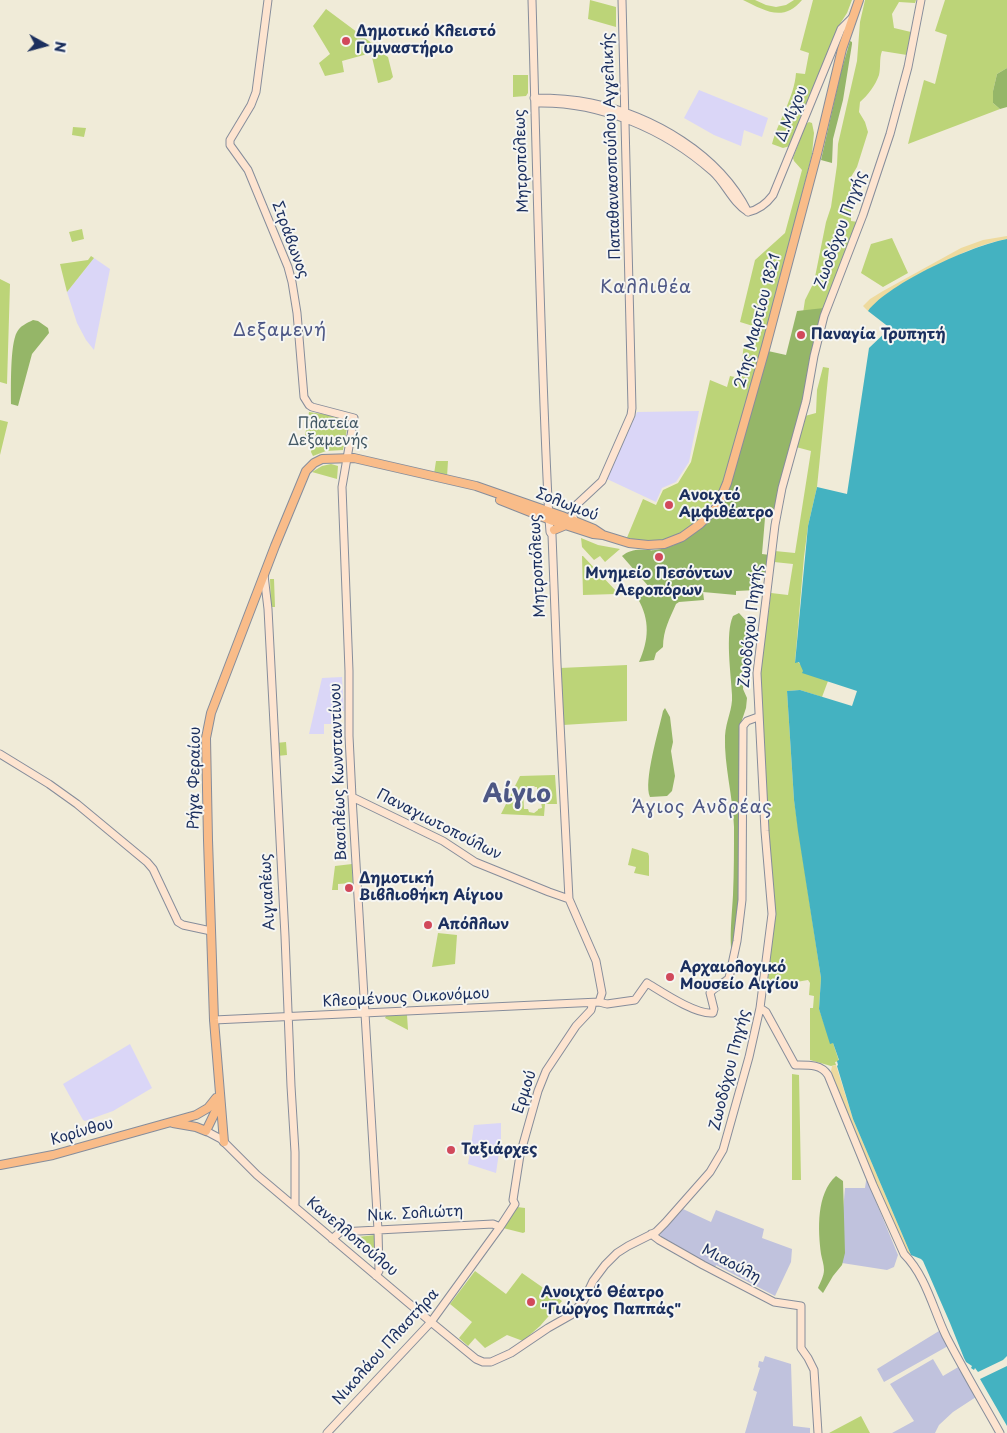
<!DOCTYPE html>
<meta charset="utf-8">
<style>
body{margin:0}
#map{position:relative;width:1007px;height:1433px;overflow:hidden;background:#f0ebd8;font-family:"Playpen Sans",sans-serif}
canvas{display:block}
.north{position:absolute;left:20px;top:20px;width:50px;height:50px;-webkit-text-stroke:4px #f6f6f2;paint-order:stroke;rotate:97deg;font-size:14px;font-weight:700;line-height:20px;text-align:center;color:#1b2f5e}
.north::after{content:'';display:block;margin:auto;width:18px;height:22px;background:#1b2f5e;clip-path:polygon(50% 0,100% 100%,50% 72%,0 100%)}
</style>
<div id="map">
<canvas width="1007" height="1433"></canvas>
<div class="north">N</div>
</div>
<script>
const ctx = document.querySelector('canvas').getContext('2d');
ctx.lineJoin = 'round';
function fillPath(path, color) {
  ctx.fillStyle = color;
  ctx.fill(path, 'evenodd');
}
function trace(path, color, width, dash) {
  ctx.strokeStyle = color;
  ctx.lineWidth = width;
  ctx.lineCap = dash ? 'butt' : 'round';
  ctx.setLineDash(dash || []);
  ctx.stroke(path);
}
function label(font, color, halo, rows, align = 'center') {
  ctx.font = font + ' "Playpen Sans",sans-serif';
  ctx.lineWidth = 4;
  ctx.setLineDash([]);
  ctx.textBaseline = 'middle';
  ctx.strokeStyle = halo;
  ctx.fillStyle = color;
  for (const [text, x, y, turn = 0] of rows) {
    ctx.save();
    ctx.translate(x, y);
    ctx.rotate((+turn || 0) * Math.PI / 180);
    ctx.textAlign = isNaN(turn) ? turn : align;
    if (halo) ctx.strokeText(text, 0, 0);
    ctx.fillText(text, 0, 0);
    ctx.restore();
  }
}
fillPath(new Path2D(`
 M 699,90 L 768,118 L 762,137 L 744,130 L 741,146 L 714,135 L 684,118 Z
 M 94,258 L 110,269 L 94,350 L 86,340 L 77,323 L 67,292 Z
 M 699,411 L 689,462 L 676,482 L 662,488 L 656,502 L 607,479 L 637,412 Z
 M 342,677 L 344,711 L 334,712 L 334,724 L 324,724 L 324,734 L 309,734 L 322,678 Z
 M 130,1044 L 152,1088 L 113,1111 L 85,1121 L 83,1120 L 63,1084 Z
 M 501,1123 L 501,1139 L 496,1173 L 468,1164 L 474,1125 Z`), '#dad6f7');
fillPath(new Path2D(`
 M 867,1180 L 898,1255 L 894,1267 L 887,1270 L 842,1263 L 841,1234 L 845,1188 L 865,1188 L 866,1181 Z
 M 683,1209 L 711,1222 L 716,1210 L 764,1229 L 762,1238 L 792,1249 L 791,1262 L 775,1296 L 716,1265 L 715,1268 L 661,1238 L 660,1234 Z
 M 939,1331 L 948,1346 L 884,1382 L 877,1369 Z
 M 765,1356 L 791,1364 L 793,1426 L 810,1428 L 810,1433 L 745,1433 L 757,1392 L 753,1390 L 760,1368 L 758,1367 L 759,1361 L 763,1362 Z
 M 933,1359 L 943,1376 L 960,1366 L 976,1397 L 953,1412 L 939,1425 L 935,1433 L 892,1433 L 914,1421 L 890,1384 Z`), '#c0c2dd');
fillPath(new Path2D(`
 M 590,0 L 616,7 L 616,27 L 588,19 Z
 M 743,0 L 755,0 L 766,5 L 776,7 L 786,5 L 794,0 L 802,0 C 783,23 764,10 743,0 Z
 M 813,0 L 852,0 L 847,13 L 838,27 L 828,55 L 790,146 L 783,148 L 772,144 C 779,119 794,98 796,73 L 805,74 L 809,53 L 800,50 Z
 M 865,0 L 916,0 L 915,3 L 899,2 L 892,14 L 894,28 L 911,32 L 907,55 L 882,51 C 879,59 881,67 879,75 C 875,86 868,95 860,102 L 859,112 L 865,122 L 868,132 L 857,167 L 851,177 L 851,221 L 858,222 L 823,312 L 803,313 L 805,300 L 814,282 L 826,222 L 831,207 L 837,165 L 838,144 L 857,61 L 860,22 Z
 M 945,0 L 1007,0 L 1007,68 L 997,74 L 993,91 L 993,103 L 1000,109 L 908,144 L 924,80 L 935,84 L 947,35 L 935,31 Z
 M 326,9 L 377,47 L 377,50 L 388,57 L 393,77 L 390,80 L 378,83 L 371,53 L 342,61 L 344,72 L 325,76 L 319,63 L 330,54 L 313,26 Z
 M 513,75 L 528,75 L 528,93 L 526,96 L 513,97 Z
 M 809,122 L 812,123 L 814,133 L 812,154 L 776,295 L 722,486 C 708,514 690,537 657,542 C 648,544 636,541 626,540 L 643,499 L 656,505 L 663,490 L 678,483 L 691,462 L 710,380 L 727,387 L 730,376 L 740,378 L 744,343 L 750,344 L 753,326 L 740,322 L 755,260 L 785,233 L 802,170 L 794,161 L 793,158 L 806,124 Z
 M 73,127 L 86,128 L 84,137 L 72,135 Z
 M 82,229 L 84,239 L 72,242 L 69,232 Z
 M 892,238 L 908,273 L 883,287 L 861,273 L 871,244 Z
 M 91,256 L 94,258 L 67,292 L 60,264 L 88,260 Z
 M 0,279 L 10,284 L 7,384 L 0,382 L 0,383 Z
 M 823,367 L 829,368 L 817,487 L 808,526 L 804,557 L 795,662 L 798,662 L 811,675 L 828,681 L 822,697 L 800,690 L 787,691 L 794,800 L 821,978 L 819,1009 L 831,1043 L 833,1043 L 839,1061 L 835,1062 L 836,1065 L 831,1066 L 810,1060 L 810,1008 L 813,1008 L 814,996 L 809,995 L 810,983 L 808,980 L 767,987 L 775,915 L 775,901 L 770,856 L 759,681 L 771,593 L 788,595 L 793,564 L 774,562 L 775,551 L 795,553 L 811,451 L 796,447 L 805,416 L 816,413 L 817,390 Z
 M 309,412 L 349,418 L 343,450 L 326,451 L 313,456 L 311,452 L 312,444 L 304,442 Z
 M 0,420 L 8,422 L 0,455 Z
 M 436,461 L 448,461 L 447,477 L 434,474 Z
 M 331,464 L 338,466 L 337,479 L 312,472 L 322,466 Z
 M 581,538 L 598,545 L 620,549 L 605,562 L 600,556 L 594,560 L 582,547 Z
 M 582,556 L 583,556 L 617,592 L 616,594 L 583,595 Z
 M 270,579 L 274,579 L 275,607 L 271,607 Z
 M 627,665 L 627,721 L 563,725 L 560,668 Z
 M 286,742 L 287,755 L 277,756 L 276,743 Z
 M 555,775 L 557,804 L 545,804 L 544,816 L 501,814 L 520,776 ZM 529,786 L 534,786 L 535,787 L 537,787 L 537,791 L 540,791 L 541,796 L 542,797 L 543,802 L 541,802 L 542,808 L 538,809 L 538,810 L 534,813 L 529,812 L 528,809 L 524,809 L 523,791 L 525,791 L 526,793 L 527,793 L 527,788 L 529,788 Z
 M 632,848 L 648,853 L 649,856 L 649,876 L 634,873 L 636,867 L 628,865 Z
 M 352,864 L 353,883 L 338,884 L 338,890 L 332,890 L 335,866 Z
 M 438,933 L 457,935 L 455,964 L 432,967 Z
 M 407,1015 L 408,1030 L 385,1018 L 386,1016 Z
 M 792,1074 L 799,1075 L 801,1180 L 792,1180 Z
 M 517,1207 L 525,1208 L 525,1232 L 523,1233 L 503,1228 Z
 M 375,1235 L 376,1251 L 358,1237 Z
 M 475,1271 L 506,1294 L 522,1273 L 562,1301 L 540,1326 L 523,1341 L 507,1335 L 485,1348 L 475,1338 L 468,1346 L 459,1338 L 472,1322 L 450,1304 Z
 M 861,1416 L 870,1433 L 829,1433 Z`), '#bcd478');
fillPath(new Path2D(`
 M 850,41 L 852,42 L 852,44 L 843,100 L 833,139 L 832,163 L 821,160 L 841,72 Z
 M 1007,68 L 1007,107 L 1000,109 L 993,103 L 993,91 L 997,74 Z
 M 824,308 L 816,332 L 811,355 L 804,399 L 775,525 L 772,518 L 765,518 L 762,554 L 770,555 L 767,575 L 759,574 L 757,590 L 736,591 L 736,595 L 703,592 L 704,600 L 679,602 L 676,604 C 670,618 663,630 663,647 L 656,653 L 654,660 L 639,662 C 649,640 650,620 638,599 L 650,588 L 622,556 C 629,550 637,549 647,550 C 654,550 648,551 655,550 C 683,547 704,527 720,505 L 768,351 L 786,355 L 797,311 Z
 M 33,320 L 38,321 L 48,328 L 49,333 L 32,354 L 18,406 L 11,404 C 11,388 10,344 17,332 C 20,326 27,323 33,320 Z
 M 739,613 L 749,624 L 743,689 L 747,698 L 746,708 L 740,726 L 741,783 L 739,823 L 740,901 L 734,949 L 731,948 C 730,930 732,913 733,895 C 734,872 734,849 734,827 C 733,796 724,766 725,736 C 726,720 733,709 732,695 C 731,674 725,633 733,616 Z
 M 665,708 L 670,717 L 673,742 L 671,751 L 675,776 L 672,791 L 667,796 L 650,797 C 643,782 659,730 663,711 Z
 M 836,1176 L 843,1181 L 845,1253 L 842,1265 L 833,1276 L 823,1293 L 818,1288 C 820,1283 824,1276 824,1270 C 824,1265 822,1259 821,1254 C 818,1230 816,1194 836,1176 Z`), '#95b668');
fillPath(new Path2D(`
 M 1007,236 L 1007,239 C 956,248 914,281 871,308 L 868,311 L 863,306 L 870,299 L 883,291 L 961,248 L 983,240 Z
 M 836,1065 L 853,1119 L 911,1255 L 909,1256 C 879,1197 855,1134 831,1071 L 832,1066 Z`), '#eeda9e');
fillPath(new Path2D(`
 M 1007,239 L 1007,1356 L 1003,1360 L 978,1372 L 975,1368 L 974,1370 L 971,1368 L 972,1366 L 966,1362 L 964,1358 L 950,1323 L 923,1261 L 921,1259 L 911,1255 L 853,1119 L 837,1066 L 838,1065 L 837,1061 L 839,1060 L 833,1043 L 830,1044 L 819,1009 L 821,978 L 798,831 L 794,800 L 787,691 L 800,690 L 852,706 L 857,691 L 802,673 L 803,671 L 799,662 L 795,663 L 808,526 L 817,487 L 847,494 L 869,348 L 890,328 L 868,311 C 889,283 973,245 1007,239 Z
 M 1007,1366 L 1007,1426 L 980,1379 Z`), '#44b2c1');
const secondary = new Path2D(`
 M 268,0 L 256,92 L 251,105 L 230,140 L 230,145 L 248,170 L 288,267 L 292,282 L 297,313 L 304,397 L 309,405 L 312,407 L 354,418 L 342,487 L 349,671 L 349,736 L 352,797 L 378,1230 L 379,1271 L 376,1276
 M 532,0 C 537,173 540,346 549,519 L 550,532 L 552,535 L 557,664 L 569,899 L 596,961 L 602,993 L 599,1002
 M 534,98 C 553,98 572,99 591,103 C 653,116 719,154 748,212
 M 535,103 C 599,101 665,129 713,172 C 726,184 733,203 748,212
 M 748,212 C 758,210 767,203 773,195 L 841,29 L 852,18
 M 575,522 L 572,514 L 573,508 L 602,481 L 631,415 L 632,408 L 622,0
 M 264,575 L 268,609 L 285,936 L 291,1086 L 295,1152 L 295,1207
 M 0,754 L 49,784 L 77,804 L 147,862 L 153,869 L 178,922 L 183,925 L 211,931
 M 352,797 L 443,841 L 475,862 L 549,892 L 569,899
 M 760,1008 L 766,1012 L 795,1065 C 808,1065 821,1064 828,1075 L 873,1185 L 904,1254 C 926,1276 933,1309 946,1336 C 963,1369 982,1401 1000,1433
 M 214,1020 L 599,1002 L 607,1004 L 635,1000 L 647,983 C 662,992 696,1015 713,1013 L 714,1009 L 710,993 C 715,986 724,984 729,978 L 737,941 L 742,900 L 743,726 L 747,721 L 758,717
 M 206,1131 L 221,1139 L 257,1175 L 431,1322 L 476,1359 L 483,1362 L 491,1362 L 511,1353 L 548,1328 L 571,1315 L 584,1300 L 593,1281 L 605,1265 L 617,1253 L 628,1246 L 656,1232 L 665,1223 L 710,1172 L 723,1150 L 749,1057 L 760,1008 L 772,914 L 765,831 L 757,673 L 775,525 L 782,488 L 806,401 L 814,356 L 824,316 L 863,215 L 890,134 L 908,67 L 921,0
 M 651,1234 L 659,1240 L 703,1265 L 774,1302 L 801,1306 L 801,1348 L 808,1358 L 814,1370 L 818,1433
 M 332,1239 L 340,1232 L 493,1224 L 500,1227
 M 327,1433 L 431,1322 L 500,1227 L 515,1204 L 513,1200 L 520,1155 L 538,1091 L 546,1071 L 576,1026 L 591,1010 L 592,1006 L 590,1003`);
const primary = new Path2D(`
 M 500,500 L 553,521 L 593,534 L 603,535 L 629,543 L 648,545 L 664,544 L 682,537 L 700,524 L 717,507 L 727,483 L 766,346 L 817,154 L 842,49 L 859,0
 M 554,530 L 566,525
 M 173,1123 L 196,1127 L 206,1131 L 219,1104
 M 224,1142 L 214,1020 L 208,840 L 206,738 L 211,713 L 275,546 L 306,471 L 314,463 L 322,459 L 354,458 L 476,486 L 562,516 L 594,529 L 603,535
 M 0,1165 L 53,1155 L 196,1115 L 208,1108 L 216,1098`);
trace(secondary, '#868d9b', 9);
trace(primary, '#868d9b', 10);
trace(secondary, '#fde4d0', 7);
trace(primary, '#f9bc89', 8);
for (const [x, y, r, color] of [
 [346,41,5,"#d1495b"],
 [801,335,5,"#d1495b"],
 [669,505,5,"#d1495b"],
 [659,557,5,"#d1495b"],
 [349,888,5,"#d1495b"],
 [428,925,5,"#d1495b"],
 [670,977,5,"#d1495b"],
 [451,1150,5,"#d1495b"],
 [531,1302,5,"#d1495b"]
]) {
  const dot = new Path2D();
  dot.arc(x, y, r, 0, 2 * Math.PI);
  ctx.fillStyle = color;
  ctx.fill(dot);
  trace(dot, '#f6f6f2', 2);
}
label('bold 15px', '#1b2f5e', '#f6f6f2', [
 ["Δημοτικό Κλειστό",356,32],
 ["Γυμναστήριο",356,49],
 ["Παναγία Τρυπητή",811,335],
 ["Aνοιχτό",679,496],
 ["Aμφιθέατρο",679,513],
 ["Μνημείο Πεσόντων",659,574,"center"],
 ["Αεροπόρων",659,591,"center"],
 ["Δημοτική",359,879],
 ["Βιβλιοθήκη Αίγιου",359,896],
 ["Απόλλων",438,925],
 ["Αρχαιολογικό",680,968],
 ["Μουσείο Αιγίου",680,985],
 ["Ταξιάρχες",461,1150],
 ["Ανοιχτό Θέατρο",541,1293],
 ["\"Γιώργος Παππάς\"",541,1310]
], 'left');
label('15px', '#1b2f5e', '#f6f6f2', [
 ["Δ.Μίχου",792,114,-67],
 ["Παπαθανασοπούλου Αγγελικής",612,146,-92],
 ["Μητροπόλεως",522,161,-92],
 ["Ζωοδόχου Πηγής",841,230,-70],
 ["Στράβωνος",290,240,70],
 ["21ης Μαρτίου 1821",758,321,-75],
 ["Σολωμού",567,505,21],
 ["Μητροπόλεως",538,566,-93],
 ["Ζωοδόχου Πηγής",751,626,-84],
 ["Βασιλέως Κωνσταντίνου",339,772,-92],
 ["Ρήγα Φεραίου",195,778,-89],
 ["Παναγιωτοπούλων",439,825,27],
 ["Αιγιαλέως",268,892,-93],
 ["Κλεομένους Οικονόμου",406,998,-3],
 ["Ζωοδόχου Πηγής",730,1070,-76],
 ["Ερμού",525,1092,-72],
 ["Κορίνθου",82,1132,-16],
 ["Νικ. Σολιώτη",415,1214,-3],
 ["Κανελλοπούλου",352,1237,40],
 ["Μιαούλη",731,1264,28],
 ["Νικολάου Πλαστήρα",386,1347,-48]
]);
label('15px', '#435864', '#f6f6f2', [
 ["Πλατεία",328,424],
 ["Δεξαμενής",328,441]
]);
ctx.letterSpacing = '1px';
label('18px', '#4d5785', '#f6f6f2', [
 ["Καλλιθέα",646,288],
 ["Δεξαμενή",280,331],
 ["Άγιος Ανδρέας",702,808]
]);
ctx.letterSpacing = '0px';
label('bold 25px', '#4d5785', '#f6f6f2', [
 ["Αίγιο",517,795]
]);
</script>
